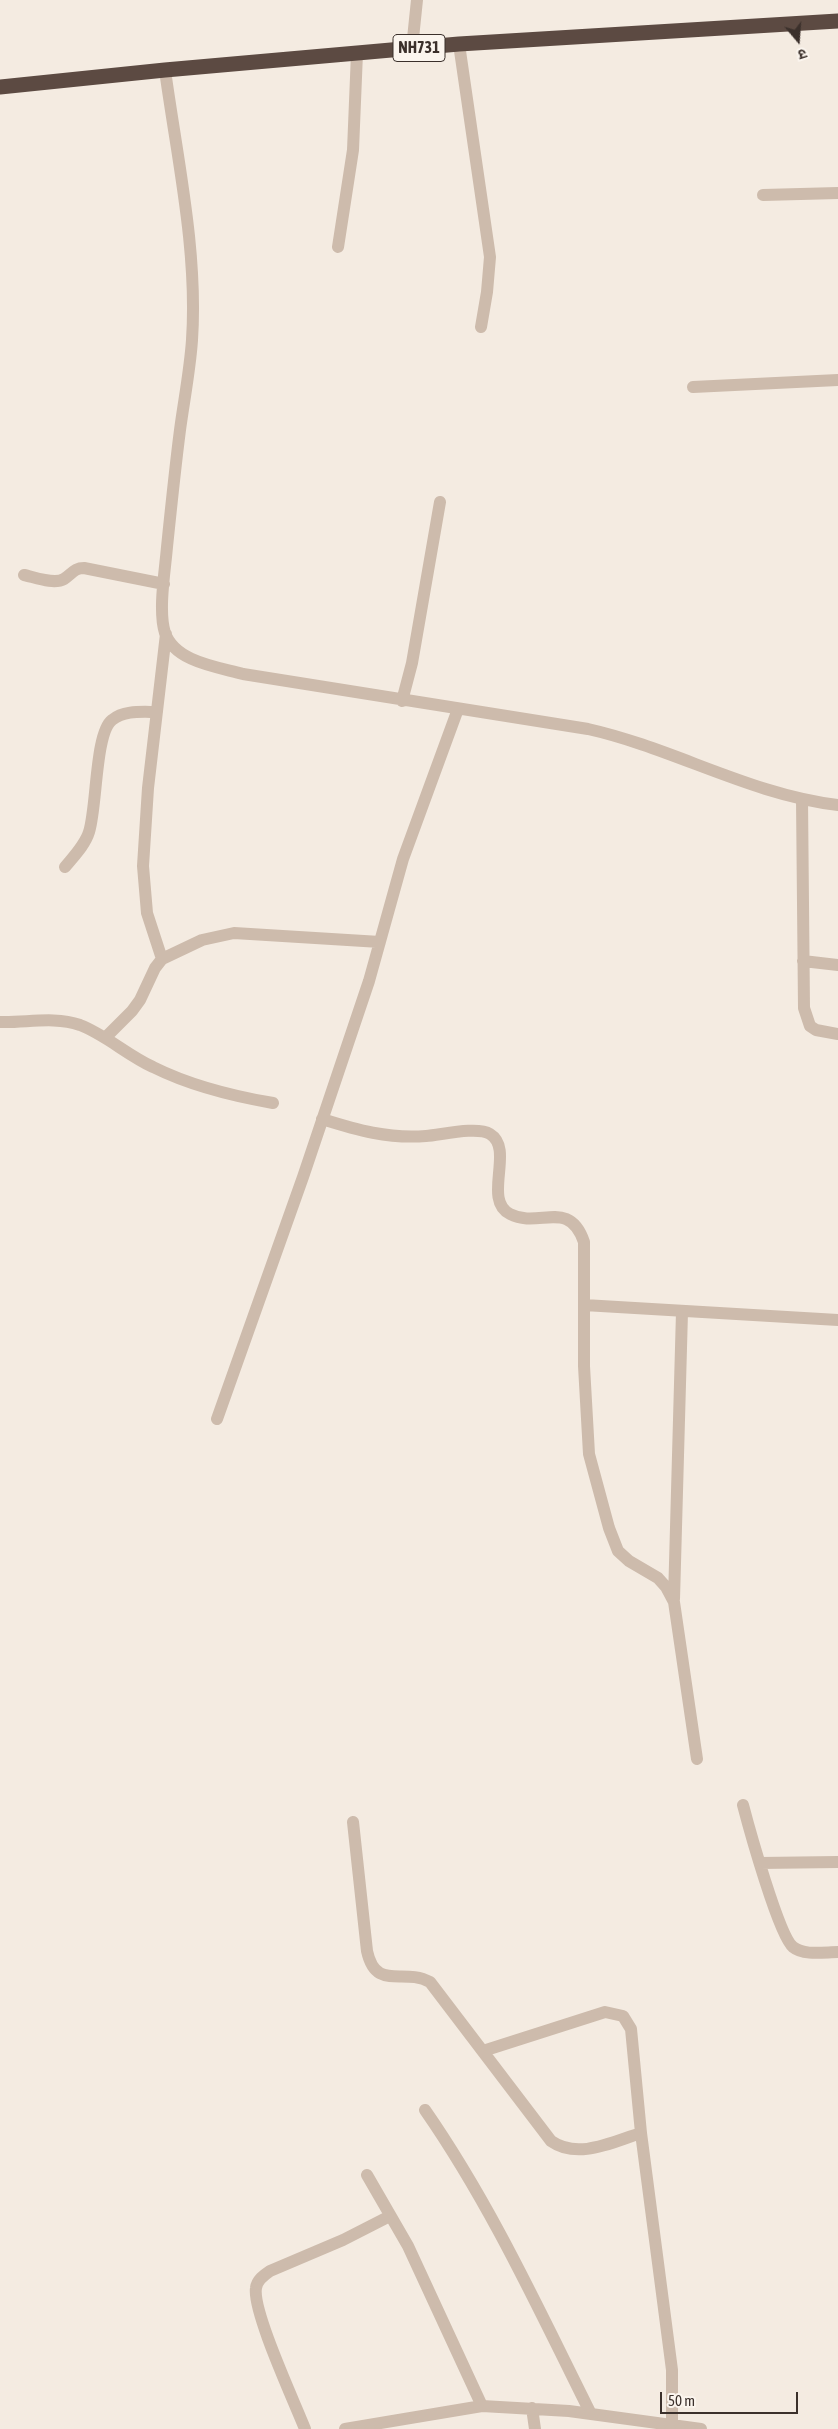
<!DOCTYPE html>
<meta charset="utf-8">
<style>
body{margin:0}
#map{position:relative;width:838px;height:2429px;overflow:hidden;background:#f4ebe1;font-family:"Asap Condensed","Noto Sans Devanagari",sans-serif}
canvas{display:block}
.north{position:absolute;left:773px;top:15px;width:50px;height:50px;-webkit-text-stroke:4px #fbf5ee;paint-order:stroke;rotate:162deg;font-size:14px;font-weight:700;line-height:20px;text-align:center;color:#3b302b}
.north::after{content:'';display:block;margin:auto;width:18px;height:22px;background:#3b302b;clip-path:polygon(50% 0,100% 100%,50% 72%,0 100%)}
.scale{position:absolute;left:660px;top:2392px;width:138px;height:22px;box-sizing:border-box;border:2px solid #3b302b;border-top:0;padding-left:6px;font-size:15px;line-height:18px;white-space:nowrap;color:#3b302b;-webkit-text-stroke:4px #fbf5ee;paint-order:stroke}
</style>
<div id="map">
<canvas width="838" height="2429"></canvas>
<div class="north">उ</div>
<div class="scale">50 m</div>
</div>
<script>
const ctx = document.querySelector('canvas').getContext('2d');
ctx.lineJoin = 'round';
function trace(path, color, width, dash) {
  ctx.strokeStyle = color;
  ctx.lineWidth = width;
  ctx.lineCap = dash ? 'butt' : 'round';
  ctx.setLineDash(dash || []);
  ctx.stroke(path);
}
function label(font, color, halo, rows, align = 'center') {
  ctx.font = font + ' "Asap Condensed",sans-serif';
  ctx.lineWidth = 4;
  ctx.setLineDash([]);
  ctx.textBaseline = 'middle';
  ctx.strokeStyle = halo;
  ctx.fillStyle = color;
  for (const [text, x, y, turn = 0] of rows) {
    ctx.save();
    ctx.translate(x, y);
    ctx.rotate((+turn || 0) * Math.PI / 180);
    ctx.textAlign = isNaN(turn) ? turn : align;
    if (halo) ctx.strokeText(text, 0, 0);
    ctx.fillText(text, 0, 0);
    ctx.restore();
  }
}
trace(new Path2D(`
 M 459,44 L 490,257 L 487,292 L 481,327
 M 412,48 L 417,0
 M 165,70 C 177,158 198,251 192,340 C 190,370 184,400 180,430 C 175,469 171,508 167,547 C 165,571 158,611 165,633 C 175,662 218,667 243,674 L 588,729 C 673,748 751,795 838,805
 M 763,195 L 838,193
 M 338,247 L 353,150 L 357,53
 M 693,387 L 838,380
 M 24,575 C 34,577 54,585 64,579 C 72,574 74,568 84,568 L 164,584
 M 402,701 L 412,663 L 440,502
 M 802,799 L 804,1008 L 810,1026 L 816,1030 L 838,1034
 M 65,867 C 74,856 85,845 89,832 C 97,808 95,733 112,720 C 124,710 142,712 157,712
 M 162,959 L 147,913 L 143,866 L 148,788 L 166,634
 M 803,961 L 838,965
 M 0,1022 C 26,1023 54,1016 80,1025 C 106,1035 127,1055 153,1067 C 191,1086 232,1096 273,1103
 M 105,1038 L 132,1011 L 140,1000 L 155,968 L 162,959 L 202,940 L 234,933 L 380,942
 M 322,1119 C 357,1130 388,1139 426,1136 C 441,1135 477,1126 490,1134 C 515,1149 482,1200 510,1214 C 539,1229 569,1198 584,1242 L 584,1366 L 589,1454 L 609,1528 L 618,1551 L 629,1561 L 658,1578 L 666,1587 L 674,1602 L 697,1759
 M 584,1305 L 838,1320
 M 217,1419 L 303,1177 L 369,981 L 403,859 L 458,709
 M 674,1599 L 682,1312
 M 743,1805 C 749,1828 779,1936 793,1947 C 804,1956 825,1952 838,1952
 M 353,1822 L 367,1951 C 376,1992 403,1967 430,1982 L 551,2141 C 578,2160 612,2142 641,2133
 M 760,1863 L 838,1862
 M 483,2051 L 605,2012 L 623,2016 L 631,2029 L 641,2133 L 672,2370 L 672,2425
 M 425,2110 C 491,2205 539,2310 591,2414
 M 367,2175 L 408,2246 L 482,2406 L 569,2411 L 701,2429
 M 532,2408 L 535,2429
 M 305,2429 C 295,2403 252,2311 256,2288 C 257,2280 264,2275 270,2271 L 343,2240 L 390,2216
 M 345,2429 L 482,2406`), '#cdbbac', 12);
trace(new Path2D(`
 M 0,87 L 165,70 L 459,44 L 838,21`), '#5c4a42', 15);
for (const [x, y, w] of [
 [419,48,52]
]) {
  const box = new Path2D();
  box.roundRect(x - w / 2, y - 13.5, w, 27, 4);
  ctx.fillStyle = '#fbf5ee';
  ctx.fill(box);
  trace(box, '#3b302b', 1);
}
label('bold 16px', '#3b302b', null, [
 ["NH731",419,48]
]);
</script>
